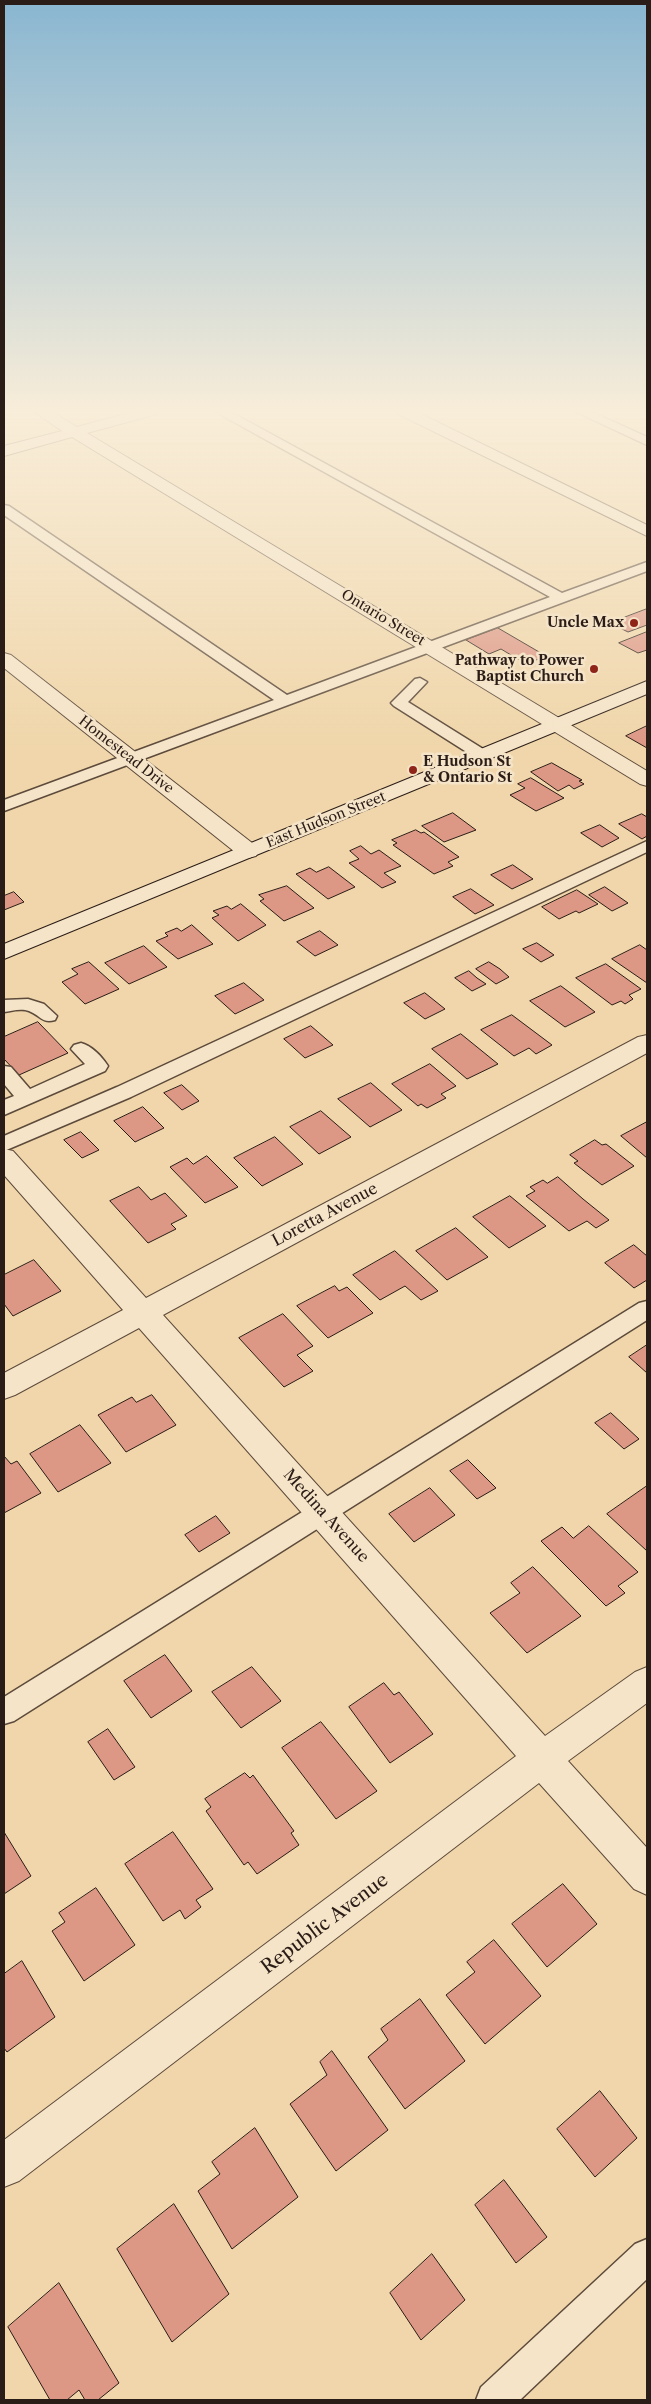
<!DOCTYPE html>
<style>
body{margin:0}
#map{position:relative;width:651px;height:2404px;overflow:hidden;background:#f0d6aa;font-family:"Libre Caslon Text",serif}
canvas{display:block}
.frame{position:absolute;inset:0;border:5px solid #2a1c16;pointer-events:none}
</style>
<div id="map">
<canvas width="651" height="2404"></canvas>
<div class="frame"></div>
</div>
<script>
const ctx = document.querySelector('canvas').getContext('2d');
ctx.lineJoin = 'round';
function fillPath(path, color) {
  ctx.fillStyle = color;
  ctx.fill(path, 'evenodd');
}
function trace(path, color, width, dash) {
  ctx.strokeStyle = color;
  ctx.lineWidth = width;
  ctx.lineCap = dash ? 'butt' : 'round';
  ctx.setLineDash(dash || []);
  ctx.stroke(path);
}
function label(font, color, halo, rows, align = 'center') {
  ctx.font = font + ' "Libre Caslon Text",serif';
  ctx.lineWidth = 5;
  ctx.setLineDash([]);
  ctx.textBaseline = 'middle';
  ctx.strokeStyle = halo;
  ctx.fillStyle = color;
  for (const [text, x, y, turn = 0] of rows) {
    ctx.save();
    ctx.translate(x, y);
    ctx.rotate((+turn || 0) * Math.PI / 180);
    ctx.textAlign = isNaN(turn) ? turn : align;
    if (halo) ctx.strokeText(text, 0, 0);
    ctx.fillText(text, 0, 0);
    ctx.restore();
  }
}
const building = new Path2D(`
 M 647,609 L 647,625 L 628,632 L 610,623 Z
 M 498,628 L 546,656 L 526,664 L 501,649 L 489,654 L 466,640 Z
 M 647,632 L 647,650 L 638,653 L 619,643 Z
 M 647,726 L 647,748 L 626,736 Z
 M 552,763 L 582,780 L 579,781 L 584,784 L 574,789 L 569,785 L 558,791 L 531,772 Z
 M 531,778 L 564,798 L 536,811 L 510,795 L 525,788 L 518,784 Z
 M 453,813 L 476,830 L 444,842 L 422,826 Z
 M 642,814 L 647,817 L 647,836 L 642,839 L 619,824 Z
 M 600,825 L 619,838 L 602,847 L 581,833 Z
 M 416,830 L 421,833 L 424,832 L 459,857 L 448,862 L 453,866 L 434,874 L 393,845 L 397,843 L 392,840 Z
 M 361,846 L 371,854 L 379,850 L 401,866 L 384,873 L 396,882 L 382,888 L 349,863 L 359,859 L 350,851 Z
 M 513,865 L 533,879 L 512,889 L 491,875 Z
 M 329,867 L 355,887 L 328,899 L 296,874 L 310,868 L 316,872 Z
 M 287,886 L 314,908 L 284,921 L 260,901 L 264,899 L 259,895 Z
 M 605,887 L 628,903 L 612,911 L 589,895 Z
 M 471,889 L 494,905 L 475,914 L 453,897 Z
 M 577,890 L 598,904 L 579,913 L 576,911 L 559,919 L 542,907 Z
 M 14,892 L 24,902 L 4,910 L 4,896 Z
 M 241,904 L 266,925 L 238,941 L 212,918 L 219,915 L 213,911 L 227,906 L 231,909 Z
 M 192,925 L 213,944 L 178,959 L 156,941 L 168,936 L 165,933 L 177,928 L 181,931 Z
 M 320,931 L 338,945 L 315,956 L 297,942 Z
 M 537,943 L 547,950 L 554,955 L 541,962 L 523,949 Z
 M 640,945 L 647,950 L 647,983 L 612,959 Z
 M 144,946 L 167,967 L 129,984 L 105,963 Z
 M 89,962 L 119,989 L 85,1004 L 62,982 L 78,974 L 72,969 Z
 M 489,962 L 500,969 L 509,977 L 496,984 L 476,969 Z
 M 606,964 L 641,989 L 629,995 L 633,999 L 625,1004 L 621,1001 L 612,1005 L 576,978 Z
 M 469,971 L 477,978 L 486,984 L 472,991 L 455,978 Z
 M 244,983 L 264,1000 L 235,1014 L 215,996 Z
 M 561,986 L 581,1001 L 595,1012 L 565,1027 L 530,1001 Z
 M 425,993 L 445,1009 L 425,1019 L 404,1003 Z
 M 512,1015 L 552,1045 L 536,1054 L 529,1048 L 514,1056 L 481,1030 Z
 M 38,1022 L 68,1053 L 19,1075 L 4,1059 L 4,1037 Z
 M 311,1026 L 333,1045 L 305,1058 L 284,1039 Z
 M 461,1034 L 498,1064 L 467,1079 L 432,1049 Z
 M 430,1064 L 456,1086 L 441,1094 L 446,1098 L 427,1108 L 421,1104 L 418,1106 L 392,1084 Z
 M 371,1083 L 402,1110 L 370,1127 L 338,1099 Z
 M 182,1085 L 199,1101 L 182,1110 L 164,1093 Z
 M 143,1107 L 164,1128 L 135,1142 L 114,1121 Z
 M 321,1111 L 351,1137 L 319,1154 L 290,1127 Z
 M 647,1122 L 647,1158 L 621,1136 Z
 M 81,1132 L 99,1150 L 82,1158 L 64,1140 Z
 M 275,1137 L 303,1164 L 262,1186 L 234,1158 Z
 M 595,1140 L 602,1145 L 606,1144 L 634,1166 L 602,1185 L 574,1163 L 578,1161 L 570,1155 Z
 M 207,1156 L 238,1187 L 205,1203 L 170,1167 L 187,1158 L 193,1164 Z
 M 558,1177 L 583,1199 L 609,1220 L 596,1228 L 587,1221 L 569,1231 L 526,1196 L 535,1191 L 530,1187 L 543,1180 L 547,1183 Z
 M 139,1187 L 151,1200 L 165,1193 L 187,1216 L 171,1224 L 176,1229 L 148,1243 L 110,1201 Z
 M 510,1196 L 546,1226 L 509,1248 L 473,1217 Z
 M 456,1228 L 488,1257 L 447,1280 L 416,1251 Z
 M 634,1245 L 647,1256 L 647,1280 L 634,1288 L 605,1263 Z
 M 395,1251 L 438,1291 L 421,1300 L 405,1286 L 380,1300 L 353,1275 Z
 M 34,1260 L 61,1291 L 13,1316 L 4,1304 L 4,1275 Z
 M 335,1286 L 339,1291 L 347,1287 L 373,1313 L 328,1338 L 297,1306 Z
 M 283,1314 L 313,1346 L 297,1355 L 313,1371 L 284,1387 L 239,1338 Z
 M 647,1345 L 647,1373 L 629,1357 Z
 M 152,1395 L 176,1425 L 126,1452 L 98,1415 L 132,1397 L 136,1402 Z
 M 611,1413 L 639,1439 L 624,1449 L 595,1423 Z
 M 80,1425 L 111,1463 L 58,1492 L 30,1454 Z
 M 4,1456 L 11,1464 L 17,1461 L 41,1493 L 4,1513 Z
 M 468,1460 L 496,1488 L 477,1499 L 450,1471 Z
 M 647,1486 L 647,1551 L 607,1514 Z
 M 430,1488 L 455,1515 L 414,1542 L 389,1514 Z
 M 216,1516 L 230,1533 L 199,1552 L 185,1535 Z
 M 589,1526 L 638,1572 L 618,1586 L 625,1593 L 606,1606 L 541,1541 L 562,1527 L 573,1538 Z
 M 533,1567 L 581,1616 L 527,1653 L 490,1613 L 520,1593 L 511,1583 Z
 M 165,1655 L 192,1691 L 151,1718 L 124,1681 Z
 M 252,1667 L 281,1701 L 241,1728 L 212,1692 Z
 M 384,1683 L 394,1695 L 399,1692 L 433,1734 L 390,1763 L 349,1707 Z
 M 321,1722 L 377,1791 L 336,1819 L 282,1748 Z
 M 108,1729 L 135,1767 L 114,1780 L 88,1742 Z
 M 245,1773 L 250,1778 L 253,1775 L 294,1831 L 291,1833 L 299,1845 L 257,1874 L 248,1862 L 244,1865 L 206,1811 L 211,1807 L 205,1799 Z
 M 4,1832 L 31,1876 L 4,1894 Z
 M 173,1832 L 213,1889 L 196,1900 L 201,1907 L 185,1919 L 180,1910 L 163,1921 L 125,1864 Z
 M 563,1884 L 597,1924 L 547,1967 L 512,1924 Z
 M 96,1888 L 135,1945 L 84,1981 L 52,1931 L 65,1922 L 59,1913 Z
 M 494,1940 L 541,1996 L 485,2044 L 446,1995 L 475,1972 L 467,1962 Z
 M 22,1961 L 55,2017 L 7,2052 L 4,2048 L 4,1974 Z
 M 420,1999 L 465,2061 L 405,2109 L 368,2057 L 388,2040 L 381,2029 Z
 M 332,2051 L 388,2130 L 336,2171 L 290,2104 L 327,2075 L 320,2062 Z
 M 600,2091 L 637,2138 L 595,2177 L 557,2129 Z
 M 255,2128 L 298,2197 L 232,2249 L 198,2191 L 220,2174 L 212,2162 Z
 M 504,2180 L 547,2237 L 516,2263 L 475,2205 Z
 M 174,2204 L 229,2294 L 172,2342 L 117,2249 Z
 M 432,2254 L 465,2300 L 421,2340 L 390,2293 Z
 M 59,2283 L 119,2383 L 98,2400 L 85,2400 L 79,2390 L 67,2400 L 50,2400 L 8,2327 Z`);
fillPath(building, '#dd9785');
trace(building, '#2a1c16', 1);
const service = new Path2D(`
 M 214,411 L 229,411 L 562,593 L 647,562 L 647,571 L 4,811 L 4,800 L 274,700 L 4,515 L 4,505 L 9,506 L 287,695 L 550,597 Z
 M 574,411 L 590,411 L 647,437 L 647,445 Z
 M 420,678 L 427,682 L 408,702 L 488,752 L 490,755 L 488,758 L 476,758 L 394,706 L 391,703 L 415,679 Z
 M 647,841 L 647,852 L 131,1097 L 4,1151 L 4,1136 L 117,1087 Z
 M 28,999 L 44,1004 L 57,1016 L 55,1020 C 42,1024 40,1015 29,1011 C 21,1008 11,1011 4,1012 L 4,1000 Z
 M 81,1043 C 92,1046 102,1057 108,1066 L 105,1071 L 4,1115 L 4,1100 L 14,1096 L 4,1084 L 4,1066 L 11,1067 L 30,1089 L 85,1064 L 71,1049 L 74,1045 Z
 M 647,1301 L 647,1320 L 14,1721 L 4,1724 L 4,1697 L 639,1303 Z
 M 647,2239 L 647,2279 L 520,2400 L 476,2400 L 481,2387 L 635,2244 Z`);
const minor = new Path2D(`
 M 33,411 L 51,411 L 77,427 L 135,411 L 159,411 L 157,414 L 87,433 L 647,771 L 647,786 L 640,784 L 72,437 L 4,456 L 4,446 L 62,431 Z
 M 396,411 L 415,411 L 647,525 L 647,536 L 398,414 Z
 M 4,653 L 11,655 L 256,846 L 259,851 L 256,856 L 248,858 L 240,856 L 4,668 Z
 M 647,1035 L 647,1053 L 163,1315 L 545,1736 L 635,1672 L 647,1667 L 647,1703 L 568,1761 L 647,1848 L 647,1895 L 634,1889 L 539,1783 L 19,2181 L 4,2187 L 4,2140 L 516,1756 L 139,1328 L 15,1395 L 4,1399 L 4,1373 L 123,1310 L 4,1175 L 4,1149 L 13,1151 L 146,1298 L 638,1037 Z`);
const secondary = new Path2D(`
 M 647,681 L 647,694 L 4,959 L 4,944 Z`);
trace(service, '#5c4a3b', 3);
trace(minor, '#5c4a3b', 2);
trace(secondary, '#2a1c16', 2);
fillPath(service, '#f5e4c8');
fillPath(minor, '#f5e4c8');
fillPath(secondary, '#f5e4c8');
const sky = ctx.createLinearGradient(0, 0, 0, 748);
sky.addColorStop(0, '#89b6d1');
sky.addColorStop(0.55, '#f8edd9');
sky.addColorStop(1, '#f8edd900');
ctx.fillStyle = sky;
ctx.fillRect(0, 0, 651, 748);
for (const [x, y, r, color] of [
 [634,623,5,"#8f2418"],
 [594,669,5,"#8f2418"],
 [413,770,5,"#8f2418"]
]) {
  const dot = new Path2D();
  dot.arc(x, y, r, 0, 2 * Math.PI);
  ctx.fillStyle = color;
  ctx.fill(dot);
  trace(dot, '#f5e4c8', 2);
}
label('14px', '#2a1c16', '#f5e4c8', [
 ["Ontario Street",383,618,31],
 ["Homestead Drive",126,755,38],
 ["East Hudson Street",326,820,-22]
]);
label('bold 14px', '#2a1c16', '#f5e4c8', [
 ["Uncle Max",624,623],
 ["Pathway to Power",584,661],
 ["Baptist Church",584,677],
 ["E Hudson St",423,762,"left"],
 ["& Ontario St",423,778,"left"]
], 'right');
label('16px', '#2a1c16', '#f5e4c8', [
 ["Loretta Avenue",325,1215,-28],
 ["Medina Avenue",326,1516,48]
]);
label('19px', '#2a1c16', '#f5e4c8', [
 ["Republic Avenue",325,1924,-37]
]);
</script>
